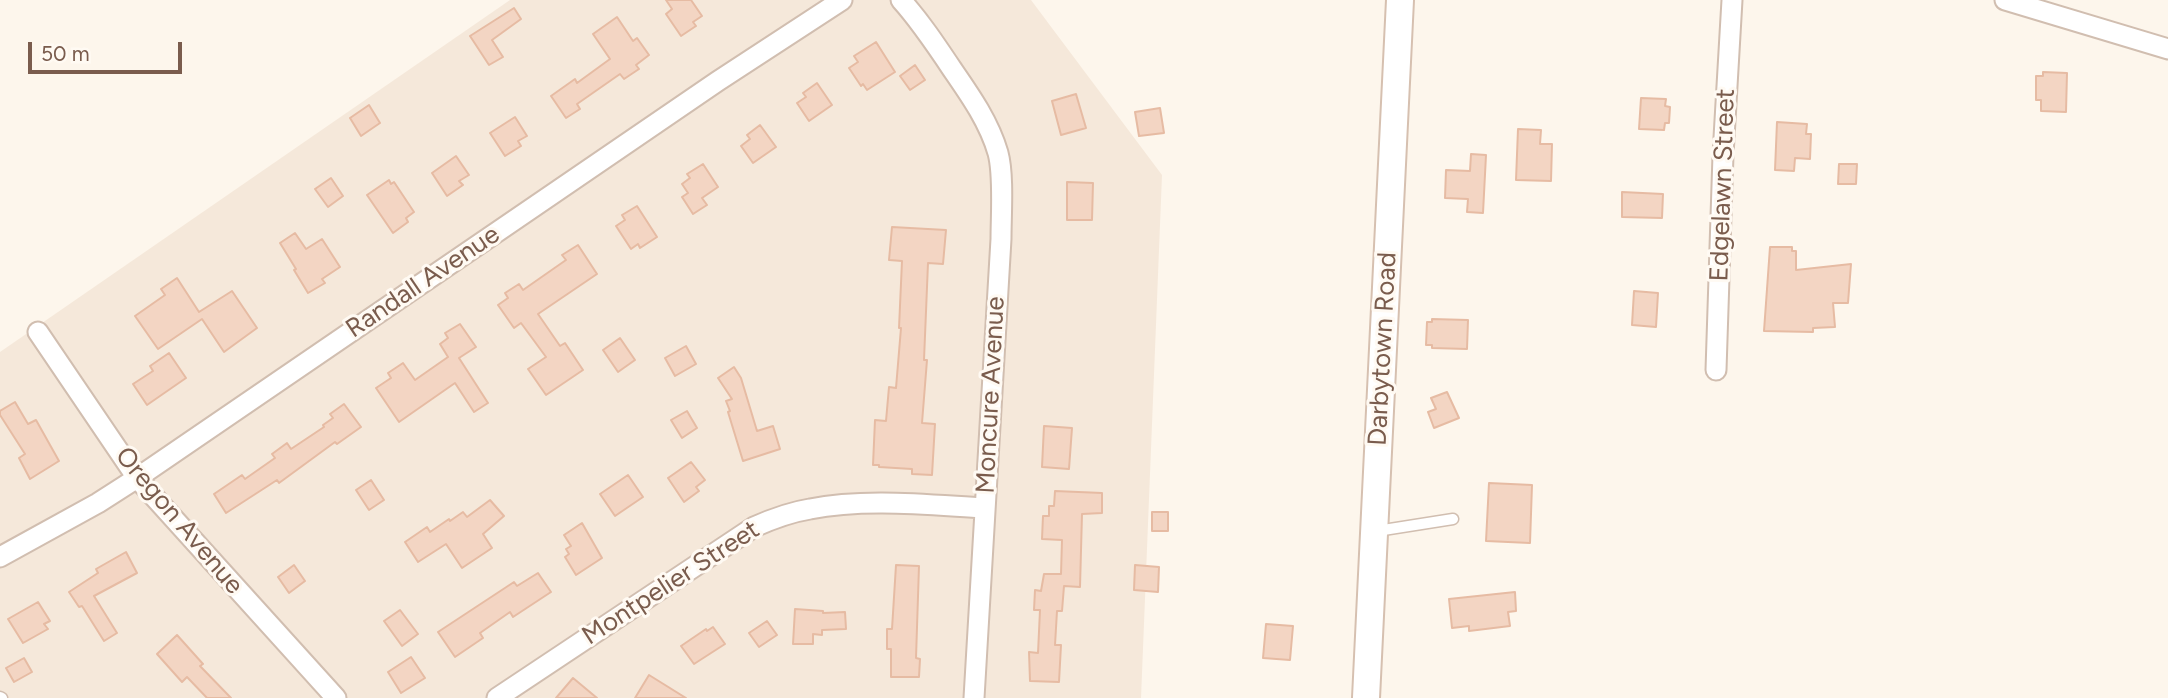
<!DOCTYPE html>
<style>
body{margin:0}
#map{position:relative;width:2168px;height:698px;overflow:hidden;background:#fdf6ec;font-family:Figtree,sans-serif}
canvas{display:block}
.scale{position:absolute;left:28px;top:42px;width:154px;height:32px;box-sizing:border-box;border:4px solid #7a5c4d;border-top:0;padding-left:9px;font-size:21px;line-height:24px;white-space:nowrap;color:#7a5c4d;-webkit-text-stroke:5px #fffaf3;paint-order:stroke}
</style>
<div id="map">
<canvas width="2168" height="698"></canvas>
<div class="scale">50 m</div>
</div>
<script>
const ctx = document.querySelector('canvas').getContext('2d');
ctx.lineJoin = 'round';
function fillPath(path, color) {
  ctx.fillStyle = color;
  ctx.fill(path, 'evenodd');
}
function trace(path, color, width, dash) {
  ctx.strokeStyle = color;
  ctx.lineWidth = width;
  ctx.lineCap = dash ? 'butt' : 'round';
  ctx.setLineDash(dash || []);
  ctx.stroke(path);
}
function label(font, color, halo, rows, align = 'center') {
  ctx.font = font + ' Figtree,sans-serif';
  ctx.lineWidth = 6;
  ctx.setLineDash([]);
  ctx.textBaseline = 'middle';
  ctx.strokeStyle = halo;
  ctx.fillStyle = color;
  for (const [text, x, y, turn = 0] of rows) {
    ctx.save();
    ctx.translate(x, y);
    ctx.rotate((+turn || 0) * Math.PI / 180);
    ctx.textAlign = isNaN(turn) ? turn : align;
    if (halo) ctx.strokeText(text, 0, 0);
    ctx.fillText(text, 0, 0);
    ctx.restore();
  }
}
fillPath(new Path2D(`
 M 510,0 L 1031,0 L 1162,175 L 1141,698 L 0,698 L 0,352 Z`), '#f5e8da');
const building = new Path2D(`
 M 666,0 L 691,0 L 702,16 L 693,22 L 696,26 L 681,36 L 666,14 L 672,9 Z
 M 514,8 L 521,19 L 492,40 L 503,57 L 489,65 L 470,36 Z
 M 617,17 L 633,41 L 637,38 L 649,55 L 636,65 L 639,69 L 624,79 L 620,74 L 577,104 L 580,109 L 566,118 L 551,96 L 575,79 L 577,83 L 610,59 L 593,34 Z
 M 876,42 L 895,72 L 867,90 L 863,84 L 861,86 L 849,68 L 858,62 L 854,56 Z
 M 915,65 L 925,80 L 910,90 L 900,76 Z
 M 2043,72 L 2067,73 L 2066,112 L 2041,111 L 2041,100 L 2036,100 L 2036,76 L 2043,76 Z
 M 817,83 L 832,105 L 809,121 L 797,103 L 806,97 L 803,93 Z
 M 1076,94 L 1086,128 L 1061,135 L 1052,101 Z
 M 1641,98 L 1666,99 L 1665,106 L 1670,107 L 1669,123 L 1665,123 L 1664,130 L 1639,129 Z
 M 369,105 L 380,123 L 361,136 L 350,118 Z
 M 1160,108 L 1164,133 L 1139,136 L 1135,112 Z
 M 515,117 L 527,136 L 518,141 L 521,146 L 505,156 L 490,133 Z
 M 1777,122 L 1807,124 L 1806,134 L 1811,134 L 1810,159 L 1795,158 L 1794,171 L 1775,170 Z
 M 760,125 L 776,147 L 753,163 L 741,146 L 750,139 L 747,135 Z
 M 1518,129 L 1541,130 L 1540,144 L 1552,144 L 1551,181 L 1516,180 Z
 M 1471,154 L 1486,155 L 1483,213 L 1467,212 L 1468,199 L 1445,198 L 1446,170 L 1470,171 Z
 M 456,156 L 469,175 L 459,181 L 463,185 L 447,196 L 432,173 Z
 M 703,164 L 718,187 L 702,198 L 707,205 L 693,214 L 682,197 L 688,193 L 682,184 L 690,178 L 687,174 Z
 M 1839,164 L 1857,164 L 1856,184 L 1838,184 Z
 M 331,178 L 343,196 L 328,207 L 315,189 Z
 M 389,180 L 391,184 L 394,182 L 414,212 L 406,218 L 408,222 L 393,233 L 367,195 Z
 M 1067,182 L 1093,183 L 1092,220 L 1067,220 Z
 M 1622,192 L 1663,194 L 1662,218 L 1622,217 Z
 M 637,206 L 657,237 L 640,248 L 638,244 L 631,249 L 616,226 L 625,220 L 622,215 Z
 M 892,227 L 946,230 L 943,264 L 928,263 L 924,360 L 927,360 L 922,423 L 935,424 L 932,475 L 912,474 L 912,469 L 879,467 L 879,465 L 873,465 L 875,420 L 886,421 L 889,387 L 896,388 L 901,328 L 899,328 L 902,261 L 889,260 Z
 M 295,233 L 306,249 L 322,239 L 340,267 L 322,279 L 325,283 L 308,293 L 294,270 L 296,269 L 280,243 Z
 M 578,245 L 597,274 L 538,314 L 560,346 L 565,343 L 583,370 L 546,395 L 528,369 L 546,357 L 521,323 L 514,328 L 498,305 L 508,298 L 505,293 L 519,284 L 523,290 L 566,260 L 562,255 Z
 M 1770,247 L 1792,247 L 1792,251 L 1796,251 L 1796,270 L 1851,264 L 1848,303 L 1833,303 L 1835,327 L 1813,328 L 1813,332 L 1764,331 Z
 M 177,278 L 199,312 L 232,291 L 257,328 L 224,352 L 202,319 L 158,349 L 135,316 L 165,295 L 161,289 Z
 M 1634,291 L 1658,293 L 1656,327 L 1632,325 Z
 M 1432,319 L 1468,320 L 1467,349 L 1432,348 L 1432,345 L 1426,345 L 1427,322 L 1432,322 Z
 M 460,324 L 476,347 L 459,358 L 488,403 L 474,412 L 455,383 L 399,422 L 376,388 L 391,378 L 388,373 L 403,363 L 415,380 L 448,357 L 440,344 L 448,338 L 445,333 Z
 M 620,338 L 635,360 L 618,372 L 603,350 Z
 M 686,346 L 696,364 L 675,376 L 665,358 Z
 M 169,353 L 186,378 L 147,405 L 133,384 L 153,371 L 150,366 Z
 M 734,367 L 741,378 L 757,431 L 773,426 L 780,449 L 743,461 L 728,412 L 730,411 L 726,401 L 732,399 L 718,378 Z
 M 1447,392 L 1459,418 L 1434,428 L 1428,412 L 1436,409 L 1431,398 Z
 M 15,402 L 28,424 L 36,420 L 59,461 L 30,479 L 19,458 L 25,454 L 0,415 L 0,411 Z
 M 344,404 L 361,427 L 337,444 L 335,442 L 279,483 L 277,480 L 226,513 L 214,494 L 242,475 L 245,479 L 275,458 L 272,454 L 287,443 L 291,449 L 324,427 L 323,425 L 333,418 L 330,414 Z
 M 687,411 L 697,428 L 682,438 L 671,420 Z
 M 1044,426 L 1072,428 L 1069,469 L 1042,467 Z
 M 691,462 L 705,480 L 696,487 L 699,491 L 684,502 L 668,478 Z
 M 628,475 L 643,497 L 615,516 L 600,494 Z
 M 371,480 L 384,500 L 369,510 L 356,490 Z
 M 1489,483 L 1532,485 L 1530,543 L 1486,541 Z
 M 1055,491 L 1102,493 L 1102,513 L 1082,514 L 1080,587 L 1064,586 L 1062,611 L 1057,611 L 1055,645 L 1061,645 L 1059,682 L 1030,681 L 1029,652 L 1038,653 L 1040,610 L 1034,610 L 1035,590 L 1041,591 L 1044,574 L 1061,574 L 1062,540 L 1042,539 L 1043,516 L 1049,516 L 1049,506 L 1054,506 Z
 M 490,500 L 504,516 L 483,534 L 492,548 L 462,568 L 446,544 L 418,562 L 405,542 L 427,527 L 430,532 L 449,519 L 450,521 L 463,512 L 467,517 Z
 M 1152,512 L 1168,512 L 1168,531 L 1152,531 Z
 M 582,523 L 602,558 L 576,575 L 565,557 L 569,554 L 566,549 L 571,546 L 564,535 Z
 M 126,552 L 137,573 L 94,596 L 117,633 L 104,641 L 82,606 L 79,607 L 69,592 L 98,573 L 96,569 Z
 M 294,565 L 305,581 L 289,593 L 278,577 Z
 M 896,565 L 919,566 L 916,658 L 920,659 L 919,677 L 891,677 L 891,649 L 887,649 L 887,629 L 892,629 Z
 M 1135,565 L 1159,567 L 1158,592 L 1134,590 Z
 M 538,573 L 551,592 L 513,617 L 510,612 L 480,633 L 483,638 L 455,657 L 438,632 L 514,582 L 517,586 Z
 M 1515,592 L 1516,611 L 1508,612 L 1510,626 L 1469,631 L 1469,626 L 1452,628 L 1449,599 Z
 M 38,602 L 50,621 L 44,624 L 48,629 L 23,643 L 8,619 Z
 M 795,609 L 823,611 L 823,613 L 845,612 L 846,629 L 822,630 L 822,635 L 813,634 L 813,644 L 793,644 Z
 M 400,610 L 418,634 L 402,646 L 384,621 Z
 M 767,621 L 777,635 L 759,647 L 749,633 Z
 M 1266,624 L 1293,626 L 1290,660 L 1263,658 Z
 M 713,627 L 725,644 L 694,664 L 681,646 L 706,629 L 707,631 Z
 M 177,635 L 203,664 L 200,666 L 231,698 L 207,698 L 187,677 L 182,682 L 157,654 Z
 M 411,657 L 425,678 L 401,693 L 388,672 Z
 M 24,658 L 32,672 L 14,682 L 6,668 Z
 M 649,675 L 686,698 L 635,698 Z
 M 573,678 L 597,698 L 556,698 Z`);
fillPath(building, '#f3d5c3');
trace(building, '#e6bba3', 2);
const service = new Path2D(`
 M 1377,531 L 1453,519
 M 0,697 L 2,698`);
const minor = new Path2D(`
 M 901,0 C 920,21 936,45 952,69 C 970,95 989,122 998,153 C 1004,175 1001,215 1001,239 L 974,698
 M 2005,0 L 2168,49
 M 38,332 L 137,478 L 336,698
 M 1716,370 L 1723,155 L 1732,0
 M 0,557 L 98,503 L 137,478 L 718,81 L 842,0
 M 497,698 L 754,527 C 772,519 791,512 810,509 C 865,498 929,505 984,508`);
const secondary = new Path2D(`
 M 1366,698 L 1400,0`);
trace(service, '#d1beb0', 13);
trace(minor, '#d1beb0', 23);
trace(secondary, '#d6c0b0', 30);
trace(service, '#fff', 10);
trace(minor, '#fff', 19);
trace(secondary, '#fff', 26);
label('26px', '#7a5c4d', '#fffaf3', [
 ["Edgelawn Street",1723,185,-88],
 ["Randall Avenue",423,282,-34],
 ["Darbytown Road",1383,349,-87],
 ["Moncure Avenue",991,395,-87],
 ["Oregon Avenue",179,521,50],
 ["Montpelier Street",671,583,-33]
]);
</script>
